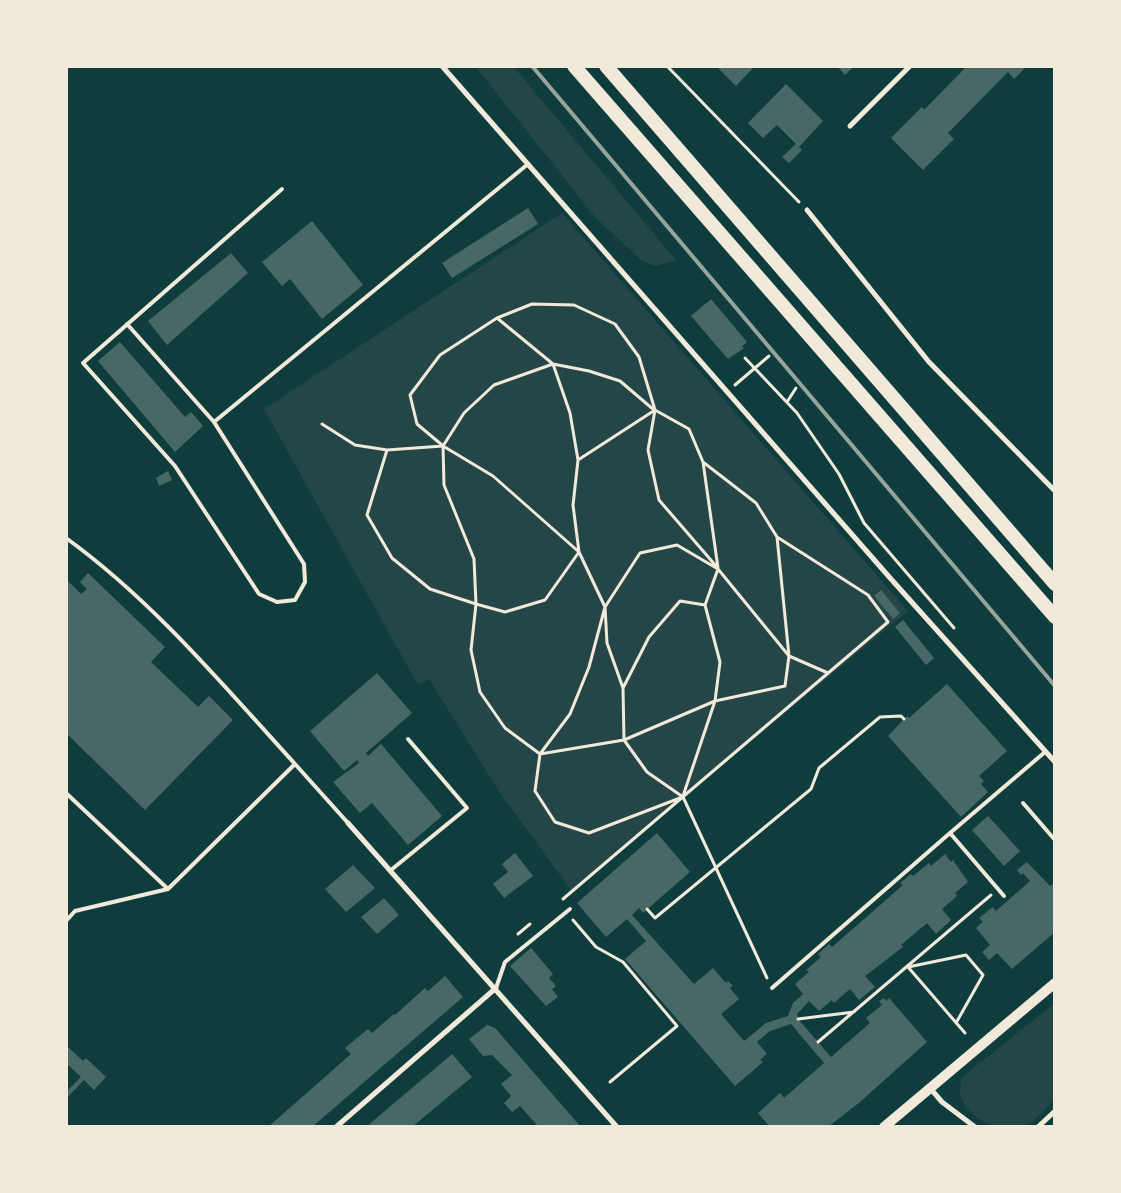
<!DOCTYPE html>
<style>
body{margin:0}
#map{position:relative;width:1121px;height:1193px;overflow:hidden;background:#0f3d3e;font-family:Rubik,sans-serif}
canvas{display:block}
.frame{position:absolute;inset:0;border:68px solid #f1e9da;pointer-events:none}
</style>
<div id="map">
<canvas width="1121" height="1193"></canvas>
<div class="frame"></div>
</div>
<script>
const ctx = document.querySelector('canvas').getContext('2d');
ctx.lineJoin = 'round';
function fillPath(path, color) {
  ctx.fillStyle = color;
  ctx.fill(path, 'evenodd');
}
function trace(path, color, width, dash) {
  ctx.strokeStyle = color;
  ctx.lineWidth = width;
  ctx.lineCap = dash ? 'butt' : 'round';
  ctx.setLineDash(dash || []);
  ctx.stroke(path);
}
fillPath(new Path2D(`
 M 475,66 L 513,66 L 676,260 L 655,266 L 641,260 L 595,217 Z
 M 562,213 L 908,611 L 571,890 L 500,793 L 429,679 L 418,685 L 264,409 Z
 M 1055,1003 L 1055,1099 C 1046,1108 1035,1123 1023,1126 C 999,1134 965,1118 960,1093 C 960,1089 961,1082 961,1078 Z`), '#244646');
fillPath(new Path2D(`
 M 716,66 L 755,66 L 736,86 Z
 M 837,66 L 854,66 L 845,75 Z
 M 967,66 L 1027,66 L 1014,79 L 1008,72 L 948,133 L 954,139 L 923,170 L 891,138 L 922,107 L 924,110 Z
 M 786,84 L 823,121 L 799,147 L 802,150 L 789,163 L 782,157 L 796,144 L 777,125 L 763,138 L 748,123 Z
 M 528,208 L 538,224 L 452,278 L 442,263 Z
 M 312,221 L 363,285 L 322,319 L 290,279 L 282,286 L 262,262 Z
 M 231,253 L 248,273 L 167,345 L 148,321 Z
 M 711,299 L 747,342 L 742,346 L 744,348 L 728,359 L 691,316 Z
 M 120,342 L 185,417 L 191,412 L 203,426 L 175,452 L 98,361 Z
 M 168,471 L 172,480 L 159,486 L 156,478 Z
 M 88,573 L 165,647 L 151,662 L 198,707 L 209,696 L 233,720 L 145,810 L 66,733 L 66,579 L 81,594 L 87,589 L 80,582 Z
 M 881,590 L 900,613 L 893,619 L 874,596 Z
 M 903,620 L 934,658 L 926,665 L 895,627 Z
 M 377,673 L 412,713 L 366,753 L 368,756 L 381,744 L 442,816 L 408,845 L 372,803 L 360,813 L 333,782 L 359,763 L 357,760 L 344,771 L 310,731 Z
 M 947,684 L 1007,751 L 979,776 L 984,781 L 981,784 L 988,792 L 961,817 L 888,736 L 907,716 L 909,718 Z
 M 988,816 L 1020,851 L 1004,866 L 972,830 Z
 M 657,833 L 690,872 L 643,913 L 639,908 L 632,915 L 694,984 L 713,968 L 726,983 L 728,981 L 733,986 L 730,988 L 739,999 L 721,1014 L 744,1041 L 766,1023 L 788,1016 L 793,1003 L 803,994 L 795,984 L 809,972 L 806,970 L 821,957 L 818,954 L 829,944 L 832,947 L 903,885 L 900,883 L 911,874 L 913,876 L 929,863 L 931,866 L 945,854 L 951,862 L 953,860 L 968,882 L 955,893 L 957,896 L 942,909 L 951,920 L 936,934 L 927,923 L 901,945 L 903,947 L 865,976 L 875,987 L 859,1000 L 850,989 L 834,1003 L 832,1000 L 819,1011 L 809,1001 L 797,1014 L 798,1019 L 831,1057 L 870,1023 L 866,1018 L 882,1005 L 879,1001 L 884,998 L 886,1001 L 889,998 L 927,1042 L 860,1102 L 828,1127 L 770,1127 L 758,1113 L 780,1093 L 784,1098 L 824,1063 L 791,1024 L 770,1031 L 757,1042 L 767,1054 L 760,1060 L 763,1062 L 735,1086 L 625,959 L 646,941 L 627,919 L 606,937 L 577,903 Z
 M 515,853 L 533,876 L 504,898 L 493,884 L 508,872 L 502,864 Z
 M 1027,862 L 1050,886 L 1055,882 L 1055,932 L 1012,969 L 997,953 L 989,960 L 982,952 L 990,945 L 976,928 L 983,922 L 979,918 L 993,907 L 996,911 L 1030,881 L 1023,873 L 1021,875 L 1017,870 Z
 M 353,865 L 375,888 L 346,912 L 325,889 Z
 M 384,898 L 399,915 L 377,934 L 361,917 Z
 M 531,948 L 553,974 L 549,978 L 556,986 L 552,989 L 558,997 L 546,1006 L 510,966 Z
 M 445,976 L 463,997 L 312,1127 L 268,1127 L 351,1054 L 345,1048 L 368,1029 L 372,1033 L 394,1014 L 395,1015 L 425,988 L 428,991 Z
 M 487,1025 L 495,1028 L 581,1127 L 535,1127 L 537,1125 L 520,1106 L 512,1112 L 504,1103 L 511,1096 L 501,1084 L 512,1075 L 492,1055 L 483,1056 L 469,1039 Z
 M 66,1045 L 83,1061 L 86,1058 L 106,1077 L 94,1090 L 84,1080 L 66,1099 L 66,1092 L 81,1077 L 66,1063 Z
 M 452,1054 L 472,1077 L 412,1127 L 366,1127 Z`), '#486865');
trace(new Path2D(`
 M 667,66 L 799,202
 M 745,358 L 797,413 L 839,474 L 864,523 L 954,628
 M 553,364 L 497,318 L 532,304 L 574,305 L 615,324 L 639,357 L 655,410
 M 735,385 L 769,356
 M 787,402 L 796,388
 M 655,410 L 578,460 L 573,505 L 579,552 L 545,600 L 505,612 L 476,604 L 471,650 L 480,692 L 505,728 L 540,754 L 570,714 L 589,667 L 605,607 L 640,553 L 677,545 L 718,569
 M 322,424 L 355,445 L 387,450 L 443,446 L 493,476 L 579,552 L 605,607 L 607,643 L 623,688 L 624,740 L 647,772 L 683,797 L 767,978
 M 442,445 L 417,424 L 410,395 L 440,355 L 497,318
 M 387,450 L 367,515 L 392,558 L 430,589 L 476,604 L 474,559 L 444,485 L 443,446 L 464,413 L 494,385 L 553,364
 M 578,460 L 570,413 L 553,364 L 589,371 L 620,381 L 654,410
 M 703,462 L 689,429 L 655,410 L 648,450 L 659,500 L 716,566
 M 718,568 L 703,462 L 756,503 L 777,537
 M 623,688 L 649,637 L 680,601 L 705,605 L 720,662 L 715,701 L 624,740 L 540,754 L 535,791 L 555,822 L 589,833 L 680,798
 M 683,796 L 715,701 L 785,686 L 789,656 L 828,673
 M 563,899 L 888,622 L 868,595 L 777,537 L 789,656 L 718,569 L 705,605
 M 647,909 L 655,918 L 811,789 L 819,768 L 880,717 L 901,716 L 904,719
 M 573,920 L 596,947 L 623,962 L 677,1026 L 610,1082
 M 518,934 L 530,924
 M 908,967 L 966,955 L 983,975 L 956,1023
 M 908,967 L 965,1033
 M 798,1019 L 854,1012
 M 818,1042 L 991,895`), '#f1e9da', 3);
trace(new Path2D(`
 M 282,189 L 83,363 L 175,466 L 259,594 L 277,602 L 295,600 L 305,582 L 304,564 L 214,422 L 528,164
 M 127,324 L 214,422
 M 66,538 C 153,601 223,685 295,764
 M 66,793 L 168,889
 M 1023,803 L 1055,840
 M 391,870 L 467,808 L 408,739
 M 1004,896 L 950,833 L 1045,752
 M 66,921 L 75,911 L 168,889 L 295,764 L 348,823
 M 496,988 L 505,962 L 570,909
 M 772,988 L 950,833`), '#f1e9da', 4);
trace(new Path2D(`
 M 442,66 L 891,579 L 1055,762
 M 850,126 L 910,66
 M 807,210 L 929,362 L 1055,491
 M 348,823 L 617,1127
 M 930,1088 L 942,1102 L 975,1127
 M 336,1127 L 496,988
 M 1038,1127 L 1055,1111`), '#f1e9da', 5);
trace(new Path2D(`
 M 884,1127 L 1055,983`), '#f1e9da', 10);
trace(new Path2D(`
 M 574,66 L 1055,617
 M 606,66 L 1055,584`), '#f1e9da', 14);
trace(new Path2D(`
 M 532,66 L 1055,686`), '#97a49c', 4);
</script>
